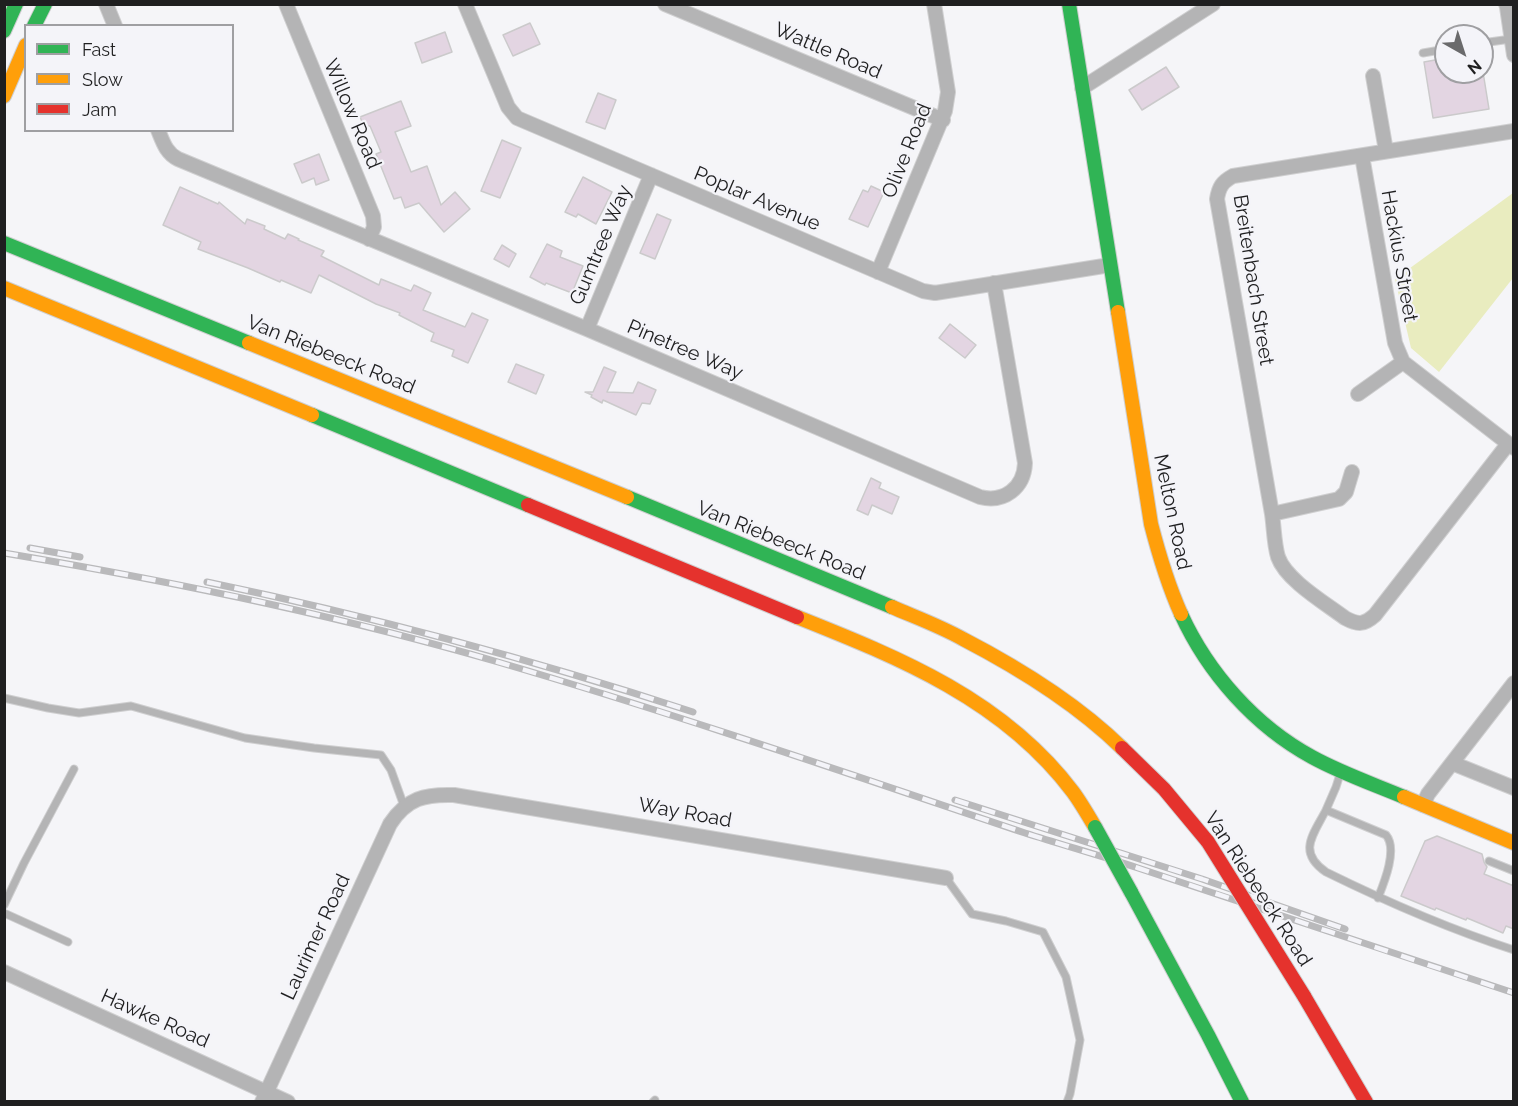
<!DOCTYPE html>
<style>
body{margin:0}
#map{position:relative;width:1518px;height:1106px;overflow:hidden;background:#f5f5f8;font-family:Raleway,sans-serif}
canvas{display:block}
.frame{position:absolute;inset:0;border:6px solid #1f1f20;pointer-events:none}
.legend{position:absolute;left:24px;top:24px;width:210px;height:108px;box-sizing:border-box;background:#f4f4f9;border:2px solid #9f9fa2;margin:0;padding:8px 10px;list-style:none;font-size:18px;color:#1f1f20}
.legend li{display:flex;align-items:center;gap:12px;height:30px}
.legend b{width:30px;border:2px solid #9f9fa2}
.north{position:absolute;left:1434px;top:24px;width:60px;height:60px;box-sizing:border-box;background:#f4f4f9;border:2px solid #9f9fa2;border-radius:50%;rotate:141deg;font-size:16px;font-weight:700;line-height:24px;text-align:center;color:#1f1f20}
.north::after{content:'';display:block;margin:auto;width:21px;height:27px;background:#6a6a6c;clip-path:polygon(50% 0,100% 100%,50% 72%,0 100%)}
</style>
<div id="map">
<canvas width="1518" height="1106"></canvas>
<div class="frame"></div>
<ul class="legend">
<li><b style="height:8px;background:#30b455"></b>Fast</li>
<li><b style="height:8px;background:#ff9f0a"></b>Slow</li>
<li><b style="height:8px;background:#e5322d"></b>Jam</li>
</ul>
<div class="north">N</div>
</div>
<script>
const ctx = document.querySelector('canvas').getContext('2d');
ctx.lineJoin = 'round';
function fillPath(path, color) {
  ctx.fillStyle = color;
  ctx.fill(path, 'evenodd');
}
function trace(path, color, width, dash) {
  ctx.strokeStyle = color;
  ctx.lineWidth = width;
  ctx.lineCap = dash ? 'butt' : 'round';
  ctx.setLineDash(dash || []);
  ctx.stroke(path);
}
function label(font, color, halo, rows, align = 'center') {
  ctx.font = font + ' Raleway,sans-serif';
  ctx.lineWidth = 4.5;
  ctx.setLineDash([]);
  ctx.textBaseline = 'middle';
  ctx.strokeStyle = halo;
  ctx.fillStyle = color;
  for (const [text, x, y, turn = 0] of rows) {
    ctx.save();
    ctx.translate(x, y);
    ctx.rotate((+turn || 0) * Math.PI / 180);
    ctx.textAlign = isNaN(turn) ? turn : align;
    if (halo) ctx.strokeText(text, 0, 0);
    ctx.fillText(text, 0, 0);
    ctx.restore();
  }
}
fillPath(new Path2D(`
 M 1513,193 L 1513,278 L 1439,372 L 1411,348 L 1395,279 Z`), '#e9ecbf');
const building = new Path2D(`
 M 530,23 L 540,44 L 513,56 L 503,35 Z
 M 445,32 L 452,52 L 422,63 L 415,43 Z
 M 1446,58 L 1446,72 L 1483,72 L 1489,109 L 1433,118 L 1424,62 Z
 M 1166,67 L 1179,87 L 1142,110 L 1129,90 Z
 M 598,93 L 616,100 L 605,129 L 586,122 Z
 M 401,101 L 411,126 L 395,132 L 411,172 L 427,166 L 441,205 L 455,192 L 470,209 L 444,232 L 419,203 L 405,208 L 401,197 L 394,199 L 376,154 L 381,152 L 370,126 L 364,126 L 360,117 Z
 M 502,140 L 521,148 L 500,198 L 481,191 Z
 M 319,154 L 329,180 L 316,185 L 314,178 L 302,183 L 294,164 Z
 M 583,177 L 612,192 L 596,224 L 578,214 L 576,217 L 565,212 Z
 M 871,186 L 884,192 L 868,227 L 849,219 L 863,190 L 868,192 Z
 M 180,187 L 218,204 L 219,202 L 245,224 L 247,219 L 265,226 L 264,229 L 285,239 L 288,234 L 299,239 L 298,240 L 324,251 L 321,256 L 379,285 L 381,279 L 411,291 L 414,285 L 431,293 L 423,310 L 465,327 L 472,313 L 488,320 L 468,363 L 452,356 L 454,350 L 431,341 L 434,333 L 399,315 L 400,313 L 376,304 L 319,275 L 311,293 L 281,280 L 280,282 L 248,268 L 198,249 L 201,242 L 163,225 Z
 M 657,214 L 671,220 L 655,259 L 640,253 Z
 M 547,244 L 562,251 L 560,257 L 583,266 L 572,293 L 546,283 L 545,285 L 530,277 Z
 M 502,245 L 516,254 L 509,267 L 494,259 Z
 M 950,324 L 976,345 L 965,358 L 939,338 Z
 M 516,364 L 544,375 L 536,394 L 508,382 Z
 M 604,367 L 616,372 L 607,392 L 633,393 L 638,382 L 656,390 L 650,404 L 642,403 L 636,415 L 603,400 L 602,403 L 591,397 L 592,395 L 585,392 L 593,392 Z
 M 871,478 L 881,483 L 879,488 L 899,497 L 892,514 L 872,505 L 868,515 L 857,510 Z
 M 1437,836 L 1482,854 L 1484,862 L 1487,867 L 1484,874 L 1514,886 L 1514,929 L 1506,926 L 1503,933 L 1467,918 L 1466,920 L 1436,908 L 1435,910 L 1401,896 L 1425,841 Z`);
fillPath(building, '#e3d5e2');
trace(building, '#cbcacb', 1.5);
const lane = new Path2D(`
 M 1482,43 L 1511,39
 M 1423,53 L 1446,49
 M 4,698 L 48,708 L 79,713 L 131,706 L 245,738 L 314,748 L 381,755 L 391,770 L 404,806
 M 1341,771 L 1336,787 L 1326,810 L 1386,835 C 1398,849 1384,883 1378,898
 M 1326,810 C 1313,835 1297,852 1326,872 C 1387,902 1449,929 1514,950
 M 1489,861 L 1514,871
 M 946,878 L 972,914 L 1006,921 L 1043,932 L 1066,977 L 1080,1040 L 1070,1094 L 1067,1102
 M 4,905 L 24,863 L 74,769
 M 4,913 L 68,942
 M 653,1102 L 655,1100`);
const street = new Path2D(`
 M 106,4 L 115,26
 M 286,4 L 373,216 L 374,227 L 369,239
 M 465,4 L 508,107 L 517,118 L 923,291 L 935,293 L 1110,265
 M 665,4 L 943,120
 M 1506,4 L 1507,7 L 1514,55
 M 1373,76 L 1386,151
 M 1082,88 L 1213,4
 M 158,130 C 163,142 166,153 178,159 L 587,329 L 980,497 C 1004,503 1024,488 1025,463 L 994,283
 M 1362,156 L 1395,343 L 1403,362 L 1514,448
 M 878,272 L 945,111 L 948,92 L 934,4
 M 587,329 L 651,175
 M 1358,394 L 1403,362
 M 1508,444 L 1375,615 C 1364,625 1358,625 1345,618 C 1325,603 1286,580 1278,557 C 1274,544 1274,527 1272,514 L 1217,199 C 1219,187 1222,182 1233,176 L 1514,131
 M 1272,514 L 1339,499 L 1346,492 L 1352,472
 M 1452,763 L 1514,788
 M 1423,805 L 1428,794 L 1514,683
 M 4,972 L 288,1102
 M 262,1102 L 390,824 C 407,798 425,794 454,795 L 946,878`);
const fast = new Path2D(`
 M 1069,4 L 1118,312
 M 34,26 L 45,4
 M 4,31 L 16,4
 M 4,243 L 249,343
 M 312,415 L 528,505
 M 627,497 L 892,607
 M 1181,614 C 1208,673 1255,726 1312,757 C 1341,773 1373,784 1404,797
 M 1131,892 L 1208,1035 L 1242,1102`);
const slow = new Path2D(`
 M 4,96 L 26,45
 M 4,288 L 312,415
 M 1118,312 L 1151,524 C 1159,555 1168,585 1181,614
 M 249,343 L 627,497
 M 892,607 C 915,617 940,626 963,639 C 1017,667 1078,705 1122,748
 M 797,617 C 900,658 1004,700 1073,792 C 1081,803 1088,815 1095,827
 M 1404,797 L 1514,843`);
const jam = new Path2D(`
 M 528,505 L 797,617
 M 1122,748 L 1164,789 L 1208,842
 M 1304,996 L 1366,1102`);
trace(lane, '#cfcfd0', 9);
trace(street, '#cfcfd0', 16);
trace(fast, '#cfcfd0', 16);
trace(slow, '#cfcfd0', 16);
trace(jam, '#cfcfd0', 16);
trace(lane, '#b4b4b5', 7);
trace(street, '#b4b4b5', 14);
trace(fast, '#30b455', 14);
trace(slow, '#ff9f0a', 14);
trace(jam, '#e5322d', 14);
const rail = new Path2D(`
 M 30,548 L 80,557
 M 4,553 C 171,581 337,615 498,662 C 676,714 850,774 1025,833 C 1063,845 1101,856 1138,868 C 1264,909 1388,952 1514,993
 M 207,582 C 371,616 534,660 693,712
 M 955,800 L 1202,879 L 1345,929`);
trace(rail, '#b9b9bb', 7);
trace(rail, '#f4f4f9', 4.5, [14]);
const fastBridge = new Path2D(`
 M 1095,827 L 1131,892`);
const jamBridge = new Path2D(`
 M 1208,842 L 1304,996`);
trace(fastBridge, '#cfcfd0', 16, []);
trace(jamBridge, '#cfcfd0', 16, []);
trace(fastBridge, '#30b455', 14);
trace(jamBridge, '#e5322d', 14);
label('20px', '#1f1f20', '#f4f4f9', [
 ["Wattle Road",828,51,23],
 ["Willow Road",352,114,67],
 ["Olive Road",907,151,-68],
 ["Poplar Avenue",757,199,23],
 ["Gumtree Way",601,245,-67],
 ["Hackius Street",1399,256,80],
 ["Breitenbach Street",1253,280,81],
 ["Pinetree Way",685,350,23],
 ["Van Riebeeck Road",331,355,22],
 ["Melton Road",1172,512,78],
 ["Van Riebeeck Road",781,541,22],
 ["Way Road",685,813,10],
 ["Van Riebeeck Road",1258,889,57],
 ["Laurimer Road",316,937,-65],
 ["Hawke Road",155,1019,24]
]);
</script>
